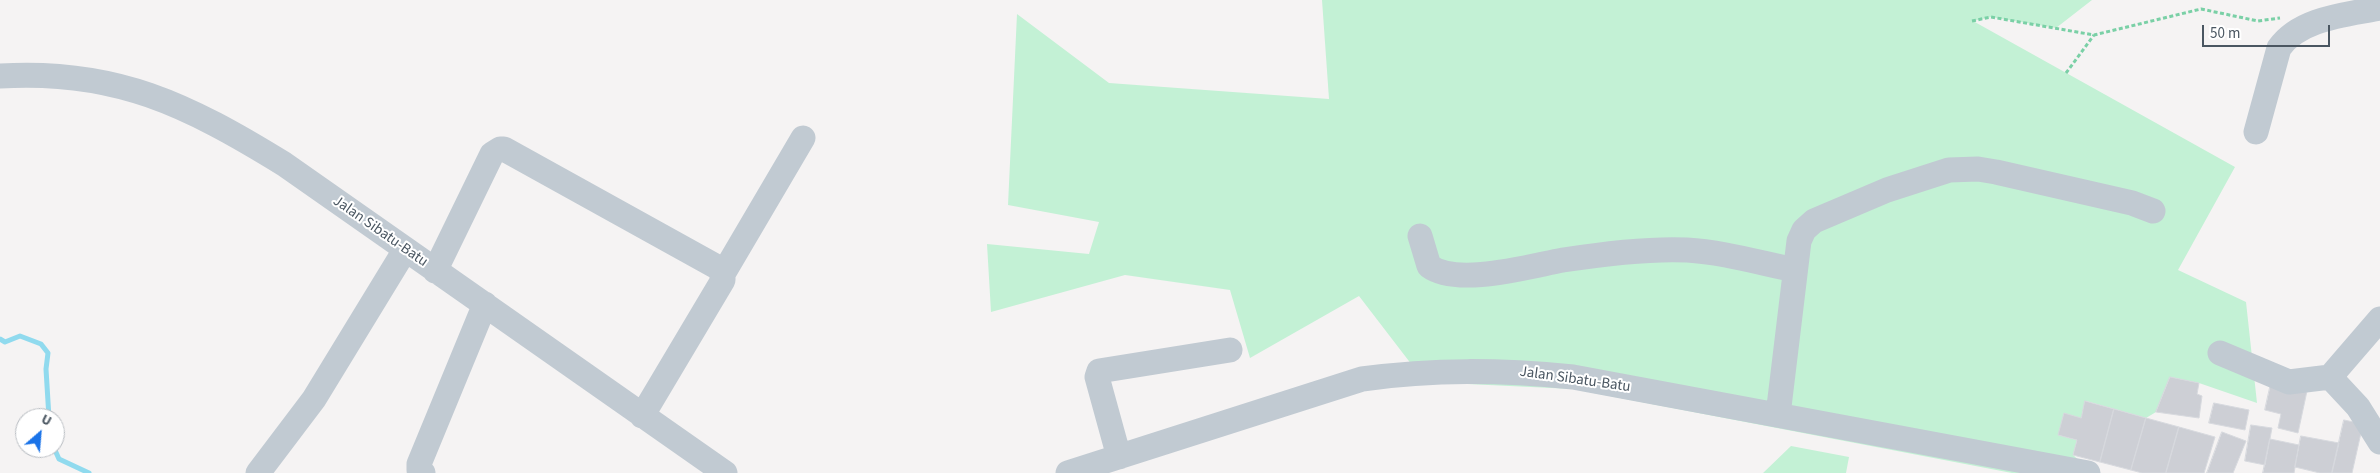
<!DOCTYPE html>
<style>
body{margin:0}
#map{position:relative;width:2380px;height:473px;overflow:hidden;background:#f5f3f3;font-family:"Source Sans 3",sans-serif}
canvas{display:block}
.north{position:absolute;left:15px;top:408px;width:50px;height:50px;box-sizing:border-box;background:#fff;border:1px solid #b7bbc0;border-radius:50%;rotate:27deg;font-size:14px;font-weight:700;line-height:20px;text-align:center;color:#4a5661}
.north::after{content:'';display:block;margin:auto;width:18px;height:22px;background:#1a73e8;clip-path:polygon(50% 0,100% 100%,50% 72%,0 100%)}
.scale{position:absolute;left:2202px;top:25px;width:128px;height:22px;box-sizing:border-box;border:2px solid #4a5661;border-top:0;padding-left:6px;font-size:15px;line-height:18px;white-space:nowrap;color:#4a5661;-webkit-text-stroke:4px #fff;paint-order:stroke}
</style>
<div id="map">
<canvas width="2380" height="473"></canvas>
<div class="north">U</div>
<div class="scale">50 m</div>
</div>
<script>
const ctx = document.querySelector('canvas').getContext('2d');
ctx.lineJoin = 'round';
function fillPath(path, color) {
  ctx.fillStyle = color;
  ctx.fill(path, 'evenodd');
}
function trace(path, color, width, dash) {
  ctx.strokeStyle = color;
  ctx.lineWidth = width;
  ctx.lineCap = dash ? 'butt' : 'round';
  ctx.setLineDash(dash || []);
  ctx.stroke(path);
}
function label(font, color, halo, rows, align = 'center') {
  ctx.font = font + ' "Source Sans 3",sans-serif';
  ctx.lineWidth = 4;
  ctx.setLineDash([]);
  ctx.textBaseline = 'middle';
  ctx.strokeStyle = halo;
  ctx.fillStyle = color;
  for (const [text, x, y, turn = 0] of rows) {
    ctx.save();
    ctx.translate(x, y);
    ctx.rotate((+turn || 0) * Math.PI / 180);
    ctx.textAlign = isNaN(turn) ? turn : align;
    if (halo) ctx.strokeText(text, 0, 0);
    ctx.fillText(text, 0, 0);
    ctx.restore();
  }
}
fillPath(new Path2D(`
 M 1322,0 L 2092,0 L 2056,28 L 1991,17 L 1973,21 L 2235,167 L 2178,270 L 2246,302 L 2257,403 L 2199,383 L 2170,377 L 2156,412 L 2146,418 L 2086,401 L 2081,418 L 2058,435 L 2077,440 L 2073,455 L 2093,473 L 2012,473 L 1573,389 L 1425,382 L 1359,296 L 1250,358 L 1230,290 L 1125,275 L 991,312 L 987,244 L 1089,254 L 1099,222 L 1008,205 L 1017,14 L 1109,83 L 1329,99 Z
 M 1791,446 L 1849,457 L 1846,473 L 1763,473 Z`), '#c3f1d5');
trace(new Path2D(`
 M 0,339 L 5,342 L 20,336 L 41,344 L 48,353 L 46,369 L 49,418
 M 54,448 L 59,459 L 89,473`), '#90daee', 5);
const building = new Path2D(`
 M 2170,377 L 2199,383 L 2197,394 L 2202,396 L 2199,418 L 2156,412 Z
 M 2271,383 L 2307,391 L 2298,433 L 2278,428 L 2281,414 L 2265,410 Z
 M 2085,401 L 2114,409 L 2100,462 L 2073,455 L 2077,440 L 2058,435 L 2064,413 L 2081,418 Z
 M 2214,403 L 2249,410 L 2245,430 L 2209,423 Z
 M 2114,409 L 2146,418 L 2131,470 L 2100,462 Z
 M 2146,418 L 2179,427 L 2166,473 L 2142,473 L 2131,470 Z
 M 2344,420 L 2363,424 L 2352,473 L 2332,473 Z
 M 2251,425 L 2272,428 L 2265,465 L 2245,461 Z
 M 2179,427 L 2215,437 L 2204,473 L 2166,473 Z
 M 2222,432 L 2246,441 L 2233,473 L 2207,473 Z
 M 2301,436 L 2339,443 L 2332,473 L 2320,473 L 2295,467 Z
 M 2270,439 L 2299,445 L 2294,473 L 2263,473 Z`);
fillPath(building, '#cdcfd5');
trace(building, '#d7d9de', 1);
trace(new Path2D(`
 M 1972,21 L 1991,17 L 2094,35 L 2201,9 L 2258,21 L 2280,18
 M 2066,73 L 2094,35`), '#7ad0a6', 3, [4, 2.5]);
trace(new Path2D(`
 M 0,76 C 116,69 188,105 284,164 L 725,473
 M 2256,132 L 2279,48 C 2300,18 2346,15 2380,8
 M 1420,236 L 1429,266 C 1457,287 1530,266 1563,260 C 1602,254 1647,248 1687,250 C 1723,252 1760,263 1795,270
 M 435,271 L 492,154 L 500,149 L 504,149 L 717,267 L 723,274 L 723,280 L 642,416
 M 723,274 L 803,138
 M 2220,353 L 2289,382 L 2330,377
 M 2330,377 L 2358,407 L 2380,442
 M 2330,377 L 2380,319
 M 1778,415 L 1799,241 L 1804,230 L 1814,221 L 1887,190 L 1949,170 L 1978,169 L 1996,172 L 2132,203 L 2153,211
 M 1119,457 L 1097,377 L 1099,371 L 1230,350
 M 258,473 L 314,399 L 405,250
 M 423,473 L 419,470 L 419,464 L 485,304
 M 1068,473 L 1362,379 C 1435,369 1500,370 1573,377 L 2088,473`), '#c1cad2', 25);
label('15px', '#4a5661', '#fff', [
 ["Jalan Sibatu-Batu",380,232,35],
 ["Jalan Sibatu-Batu",1575,380,8]
]);
</script>
